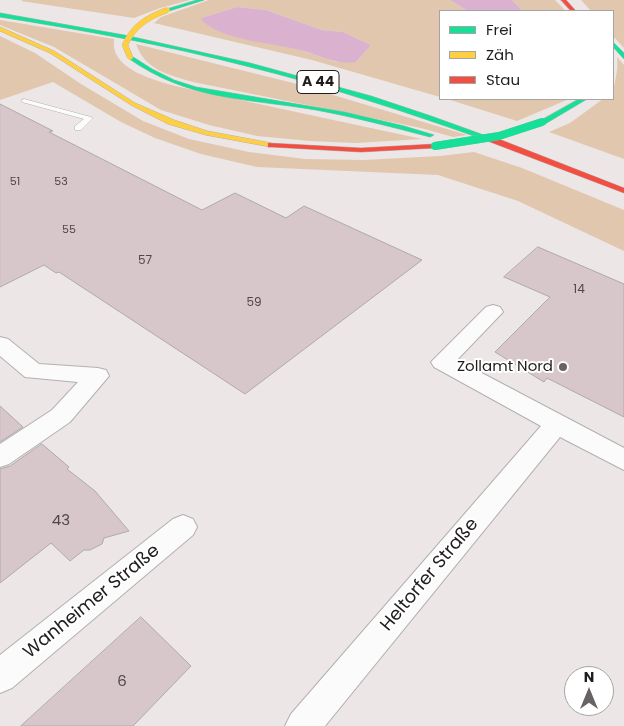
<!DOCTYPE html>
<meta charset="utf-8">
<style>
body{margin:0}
#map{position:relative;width:624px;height:726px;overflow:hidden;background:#ece6e6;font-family:Poppins,sans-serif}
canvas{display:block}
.legend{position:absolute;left:439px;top:10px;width:175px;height:90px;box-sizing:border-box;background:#fff;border:1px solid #a6a5a5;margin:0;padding:6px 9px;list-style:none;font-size:15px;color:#211d1d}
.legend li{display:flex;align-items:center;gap:10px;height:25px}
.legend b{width:25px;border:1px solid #a6a5a5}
.north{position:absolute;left:564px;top:666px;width:50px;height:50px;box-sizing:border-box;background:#fff;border:1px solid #a6a5a5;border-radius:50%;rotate:0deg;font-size:14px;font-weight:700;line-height:20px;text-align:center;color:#211d1d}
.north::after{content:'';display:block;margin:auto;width:18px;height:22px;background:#686363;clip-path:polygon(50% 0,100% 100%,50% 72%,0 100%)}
</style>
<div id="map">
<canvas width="624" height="726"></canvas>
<ul class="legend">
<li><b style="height:6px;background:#16e098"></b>Frei</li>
<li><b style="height:6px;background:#ffcf43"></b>Zäh</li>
<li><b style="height:6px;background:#f24e42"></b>Stau</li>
</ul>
<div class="north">N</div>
</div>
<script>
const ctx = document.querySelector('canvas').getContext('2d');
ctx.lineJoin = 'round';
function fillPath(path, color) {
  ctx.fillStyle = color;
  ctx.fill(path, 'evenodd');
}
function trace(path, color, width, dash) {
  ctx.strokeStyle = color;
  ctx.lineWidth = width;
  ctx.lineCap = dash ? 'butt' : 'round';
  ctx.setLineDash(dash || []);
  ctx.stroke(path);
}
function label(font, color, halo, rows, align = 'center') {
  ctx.font = font + ' Poppins,sans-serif';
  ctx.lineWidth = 4;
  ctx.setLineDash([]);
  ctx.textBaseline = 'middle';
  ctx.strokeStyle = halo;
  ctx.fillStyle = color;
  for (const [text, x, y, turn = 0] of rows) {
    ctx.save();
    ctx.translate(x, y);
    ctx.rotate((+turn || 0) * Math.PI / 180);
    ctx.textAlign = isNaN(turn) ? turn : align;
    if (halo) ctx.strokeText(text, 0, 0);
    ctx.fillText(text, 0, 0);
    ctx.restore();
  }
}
fillPath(new Path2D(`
 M 23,0 L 190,0 L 160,8 L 134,18 L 21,1 Z
 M 209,0 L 450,0 L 468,11 L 440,11 L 440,97 L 312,60 L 154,23 L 161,17 ZM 237,7 L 266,10 L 322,30 L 343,32 L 371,45 L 356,62 L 336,62 L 204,17 Z
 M 512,0 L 555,0 L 566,11 L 523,11 Z
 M 581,0 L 624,0 L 624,48 L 613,36 L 613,11 L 591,11 Z
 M 0,20 L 114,39 C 110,69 152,79 175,86 L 422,139 L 356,143 L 310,141 L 257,136 L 209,125 L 161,110 L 54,47 L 0,25 Z
 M 0,36 L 35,53 L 81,84 L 143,121 L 189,139 L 249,152 L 305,159 L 364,160 L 440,156 L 474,152 L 522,168 L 624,210 L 624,251 L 518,201 L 438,175 L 257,167 L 201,154 L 155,138 L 121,122 L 53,82 L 0,100 Z
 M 136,44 L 293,83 L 467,135 L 453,137 L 421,128 L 193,82 C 169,75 145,70 136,44 Z
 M 617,57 L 624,65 L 624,159 L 549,132 L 570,123 L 603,99 L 613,99 C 613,84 619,72 617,57 Z
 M 447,99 L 569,99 L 517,121 Z`), '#e1c7ae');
fillPath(new Path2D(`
 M 450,0 L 512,0 L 523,11 L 468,11 Z
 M 237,7 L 266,10 L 322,30 L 343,32 L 371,45 L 356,62 C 336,65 321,56 304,51 C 273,42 225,42 201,20 L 204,17 Z`), '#dab1cf');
const building = new Path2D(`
 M 0,104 L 53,131 L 49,132 L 202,210 L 235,193 L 286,218 L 304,206 L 422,260 L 245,394 L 59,272 L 56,273 L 44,265 L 0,287 Z
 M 538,247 L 624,284 L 624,417 L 547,378 L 544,382 L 495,352 L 550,297 L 504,277 Z
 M 0,406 L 23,427 L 0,442 Z
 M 42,444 L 69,467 L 67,469 L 95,491 L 129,531 L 104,538 L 102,544 L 90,550 L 84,550 L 70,561 L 51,543 L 0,583 L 0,469 L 10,466 Z
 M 141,617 L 191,666 L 133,726 L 21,726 Z`);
fillPath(building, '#d7c6ca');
trace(building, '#aeaaaa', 1);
const lane = new Path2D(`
 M 24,99 L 91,117 L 93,118 L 81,130 L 75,130 L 75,126 L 84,119 L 22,102 L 22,100 Z`);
const street = new Path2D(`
 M 493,305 L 500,307 L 503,312 L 457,360 L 624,448 L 624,470 L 560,437 L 325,726 L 285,726 L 291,714 L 541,426 L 434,367 L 431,362 L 486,307 Z
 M 0,337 L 8,339 L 39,364 L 98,368 L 106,370 L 109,376 L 70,422 L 9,464 L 0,467 L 0,444 L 52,410 L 78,382 L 25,377 L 0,356 Z
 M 183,515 L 193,519 L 197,527 L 193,535 L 12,688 L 0,693 L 0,655 L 173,519 Z`);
const fast = new Path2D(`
 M 197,0 L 204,0 L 169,11 L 164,10 Z
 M 0,13 L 124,35 L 250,63 L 371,96 L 431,116 L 492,138 L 485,140 C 407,112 327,86 246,66 C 165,45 83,30 0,17 Z
 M 613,42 L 624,53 L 624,59 L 613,47 Z
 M 130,55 L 152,69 L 174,80 L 196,87 L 344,112 L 404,126 L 434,135 L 430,137 C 392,127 354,117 316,110 C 246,98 189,101 128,58 L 128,56 Z
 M 579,99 L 587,99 L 545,124 L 538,122 Z`);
const slow = new Path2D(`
 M 0,27 L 54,51 L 135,103 L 174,120 L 207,131 L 271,143 L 275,145 L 271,147 L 206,135 L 168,124 L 131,105 L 50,53 L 0,31 Z`);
const jam = new Path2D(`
 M 561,0 L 566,0 L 576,11 L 571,11 Z
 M 485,136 L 491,136 L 624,188 L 624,193 L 485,140 Z
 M 268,143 L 361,148 L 435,144 L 439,146 L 435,148 L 361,152 L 271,147 L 268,147 Z`);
trace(lane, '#b4b0b0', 1);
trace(street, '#b4b0b0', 2);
trace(fast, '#b4b0b0', 1);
trace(slow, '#b4b0b0', 1);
trace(jam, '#b4b0b0', 1);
fillPath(lane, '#fcfbfb');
fillPath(street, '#fcfbfb');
fillPath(fast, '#16e098');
fillPath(slow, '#ffcf43');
fillPath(jam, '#f24e42');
const fastBridge = new Path2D(`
 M 435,146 L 499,136 L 542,122`);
const slowBridge = new Path2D(`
 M 130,57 L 125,45 C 133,26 148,17 167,10`);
trace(fastBridge, '#b4b0b0', 8, []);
trace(slowBridge, '#b4b0b0', 6, []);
trace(fastBridge, '#16e098', 8);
trace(slowBridge, '#ffcf43', 5.5);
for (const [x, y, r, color] of [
 [563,367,5,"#686363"]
]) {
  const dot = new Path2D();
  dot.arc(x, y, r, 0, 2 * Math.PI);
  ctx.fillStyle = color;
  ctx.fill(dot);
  trace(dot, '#fff', 2);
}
label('11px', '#4e4748', null, [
 ["51",15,182],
 ["53",61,182],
 ["55",69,230]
]);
label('12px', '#4e4748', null, [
 ["57",145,261],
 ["14",579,290],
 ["59",254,303]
]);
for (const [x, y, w] of [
 [318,82,42]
]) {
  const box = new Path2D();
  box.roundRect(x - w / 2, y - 11.5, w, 23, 4);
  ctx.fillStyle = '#fff';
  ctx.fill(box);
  trace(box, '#211d1d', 1);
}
label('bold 14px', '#211d1d', null, [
 ["A 44",318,82]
]);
label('15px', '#211d1d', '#fff', [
 ["Zollamt Nord",553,367]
], 'right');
label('15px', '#4e4748', null, [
 ["43",61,521],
 ["6",122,682]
]);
label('18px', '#211d1d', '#fff', [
 ["Heltorfer Straße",430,575,-50],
 ["Wanheimer Straße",92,602,-39]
]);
</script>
